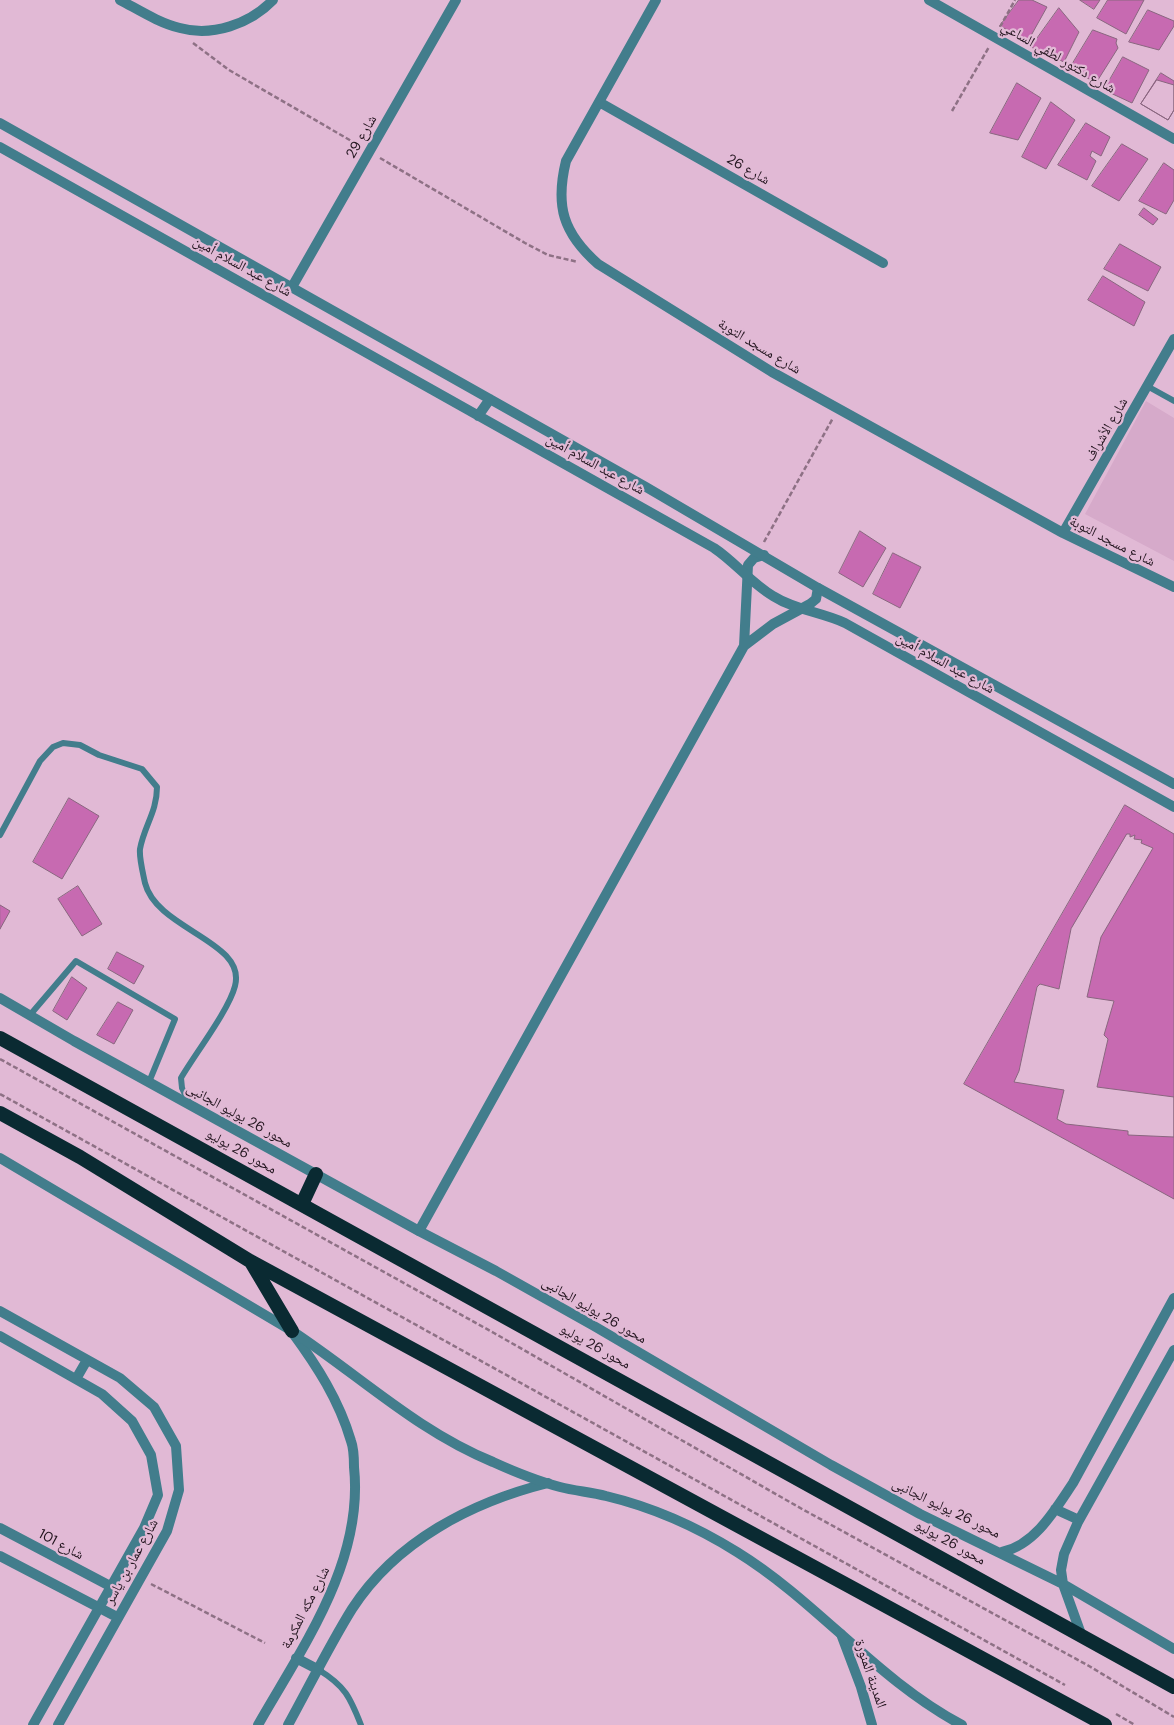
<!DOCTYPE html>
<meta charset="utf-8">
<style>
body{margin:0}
canvas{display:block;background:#e1b9d5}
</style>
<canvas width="1174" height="1725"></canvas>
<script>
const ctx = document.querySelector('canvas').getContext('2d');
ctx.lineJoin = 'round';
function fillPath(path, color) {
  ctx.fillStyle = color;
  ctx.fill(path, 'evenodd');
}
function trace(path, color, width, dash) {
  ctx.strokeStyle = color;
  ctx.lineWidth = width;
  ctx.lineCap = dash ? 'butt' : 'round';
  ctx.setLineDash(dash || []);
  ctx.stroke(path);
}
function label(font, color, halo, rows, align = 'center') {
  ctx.font = font + ' "DM Sans","Noto Naskh Arabic",sans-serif';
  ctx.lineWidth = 4.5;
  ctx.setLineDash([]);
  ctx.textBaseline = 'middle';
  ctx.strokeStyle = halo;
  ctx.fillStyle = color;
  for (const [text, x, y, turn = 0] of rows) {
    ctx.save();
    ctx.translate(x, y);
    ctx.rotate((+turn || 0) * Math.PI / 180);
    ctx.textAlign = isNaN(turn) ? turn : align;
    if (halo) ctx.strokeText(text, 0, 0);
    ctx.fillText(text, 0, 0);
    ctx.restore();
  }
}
fillPath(new Path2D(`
 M 1146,401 L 1174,418 L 1174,561 L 1085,514 Z`), '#d6aaca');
const building = new Path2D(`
 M 1019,0 L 1032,0 L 1047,7 L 1028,41 L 1000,26 Z
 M 1080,0 L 1100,0 L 1094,9 Z
 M 1108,0 L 1144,0 L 1126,34 L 1097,18 Z
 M 1059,8 L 1079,32 L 1064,62 L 1031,47 Z
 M 1148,10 L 1174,21 L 1174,26 L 1159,50 L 1129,42 Z
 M 1093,30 L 1117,39 L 1116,43 L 1118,48 L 1096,83 L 1070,68 Z
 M 1123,57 L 1149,70 L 1132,103 L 1104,90 Z
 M 1161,73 L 1174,81 L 1174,110 L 1168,120 L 1141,104 Z
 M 1157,80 L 1174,85 L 1174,110 L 1168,120 L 1141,104 Z
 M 1017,83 L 1041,98 L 1018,140 L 990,133 Z
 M 1051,102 L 1075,120 L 1046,169 L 1022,157 Z
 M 1086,123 L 1110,137 L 1101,156 L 1092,151 L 1090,156 L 1096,161 L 1087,180 L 1058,165 Z
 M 1122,144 L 1148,159 L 1119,201 L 1092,186 Z
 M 1164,163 L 1174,170 L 1174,200 L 1166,214 L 1139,201 Z
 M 1144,208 L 1158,219 L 1153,225 L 1139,215 Z
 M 1120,244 L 1161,267 L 1148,291 L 1104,269 Z
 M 1103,276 L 1145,302 L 1134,326 L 1088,300 Z
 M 860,531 L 886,548 L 863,587 L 839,573 Z
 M 893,553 L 921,567 L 900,608 L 873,594 Z
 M 69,798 L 99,816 L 62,879 L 33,862 Z
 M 1125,805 L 1174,834 L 1174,1199 L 964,1084 Z
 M 1127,834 L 1130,834 L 1130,837 L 1135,835 L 1134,839 L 1142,840 L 1141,843 L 1153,848 L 1101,937 L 1087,997 L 1114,1001 L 1104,1035 L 1108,1039 L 1097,1087 L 1174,1097 L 1174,1137 L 1128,1135 L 1128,1131 L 1066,1124 L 1057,1119 L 1064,1090 L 1014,1082 L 1019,1071 L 1037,987 L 1040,984 L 1059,989 L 1071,929 Z
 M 78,886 L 102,924 L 82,936 L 58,899 Z
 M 0,905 L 10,911 L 0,929 Z
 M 117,952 L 144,966 L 134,984 L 108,969 Z
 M 72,977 L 87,988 L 67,1020 L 53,1011 Z
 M 118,1002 L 133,1010 L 114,1044 L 97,1035 Z`);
fillPath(building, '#c76ab1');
trace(building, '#89667f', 1);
trace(new Path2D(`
 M 1000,27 L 1015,0
 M 193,43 L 229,70 L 360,146
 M 952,111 L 989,47
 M 380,158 L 525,243 L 548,255 L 578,262
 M 764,542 L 833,418
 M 0,1059 L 494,1333 L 802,1509 L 1089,1666 L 1174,1717
 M 0,1094 L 1065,1685
 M 151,1584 L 265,1643
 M 1116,1714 L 1135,1725`), '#8e7185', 2.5, [5, 2.5]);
trace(new Path2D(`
 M 1147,386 L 1174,401
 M 0,835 L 40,761 L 53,747 L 63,743 L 80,745 L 99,755 L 142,769 L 157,787 C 157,812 144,826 140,849 C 139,858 143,873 145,883 C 157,930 247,941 235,986 C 229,1010 195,1054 181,1078 L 182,1088 L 189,1103
 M 30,1015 L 76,961 L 175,1019 L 149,1082
 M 319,1670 C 345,1686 350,1697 361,1725`), '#427d8c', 6);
trace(new Path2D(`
 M 120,0 C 139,10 159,23 180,28 C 212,37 250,24 273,0
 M 656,0 L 566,161 C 555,206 563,233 598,264 L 772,372 L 1063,533 L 1174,587
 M 929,0 L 1174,139
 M 599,102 L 883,263
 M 292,287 L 456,0
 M 1063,533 L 1174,339
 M 744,646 L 748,565 L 754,558 L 764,555
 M 419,1231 L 744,646 L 773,624 L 810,604 L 816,599 L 818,588
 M 0,1311 L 120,1378 L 154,1407 L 176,1446 L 179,1490 L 167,1531 L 58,1725
 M 0,1336 L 102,1394 L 132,1421 L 151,1455 L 158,1495 L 144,1528 L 33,1725
 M 76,1379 L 87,1360
 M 0,1528 L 110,1586
 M 0,1556 L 117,1617
 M 841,1634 L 861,1687 L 872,1725
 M 296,1658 L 319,1670
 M 258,1725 C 303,1646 364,1562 354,1467 C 354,1459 354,1449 351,1441 C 339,1400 317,1366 292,1332
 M 288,1725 C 309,1687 329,1646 352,1609 C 396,1541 472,1502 548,1483`), '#427d8c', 10);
trace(new Path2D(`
 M 0,123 L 646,487 L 818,588 L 1174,784
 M 0,147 L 714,548 C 735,562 751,583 773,596 C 795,610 821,612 845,623 L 1174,807
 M 478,416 L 490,399
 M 0,998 L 74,1041 L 419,1231 L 496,1271 L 594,1326 L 831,1465 L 920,1514 L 1063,1584 L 1174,1649
 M 0,1158 L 292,1331 C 359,1375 417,1431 493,1462 C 515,1472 537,1481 560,1487 C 575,1491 591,1492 606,1496 C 652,1507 697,1527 737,1552 C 818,1602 877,1680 962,1725
 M 1055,1509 L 1079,1520
 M 1002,1552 C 1035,1545 1055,1510 1073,1483 L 1174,1298
 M 1081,1634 L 1063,1584 L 1061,1570 L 1064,1554 L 1078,1522 L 1174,1350`), '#427d8c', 10);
trace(new Path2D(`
 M 0,1038 L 1174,1687
 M 0,1113 L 80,1157 L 250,1261 L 1105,1725
 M 302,1204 L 316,1174
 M 251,1262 L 292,1331`), '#0a2a32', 14);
label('14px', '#22141e', '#e1b9d5', [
 ["شارع دكتور لطفي الساعي",1058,58,30],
 ["شارع 29",362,137,-60],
 ["شارع 26",748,170,30],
 ["شارع عبد السلام أمين",242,267,29],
 ["شارع مسجد التوبة",759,347,31],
 ["شارع الأشراف",1107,430,-60],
 ["شارع عبد السلام أمين",595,465,29],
 ["شارع مسجد التوبة",1112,542,27],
 ["شارع عبد السلام أمين",945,664,29],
 ["محور 26 يوليو الجانبى",239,1116,29],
 ["محور 26 يوليو",241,1152,29],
 ["محور 26 يوليو الجانبى",594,1311,30],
 ["محور 26 يوليو",595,1347,29],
 ["محور 26 يوليو الجانبى",946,1509,26],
 ["محور 26 يوليو",950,1543,29],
 ["شارع 101",61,1545,28],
 ["شارع عمار بن ياسر",132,1562,-61],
 ["شارع مكه المكرمة",306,1608,-63],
 ["المدينة المنورة",870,1674,71]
]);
</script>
